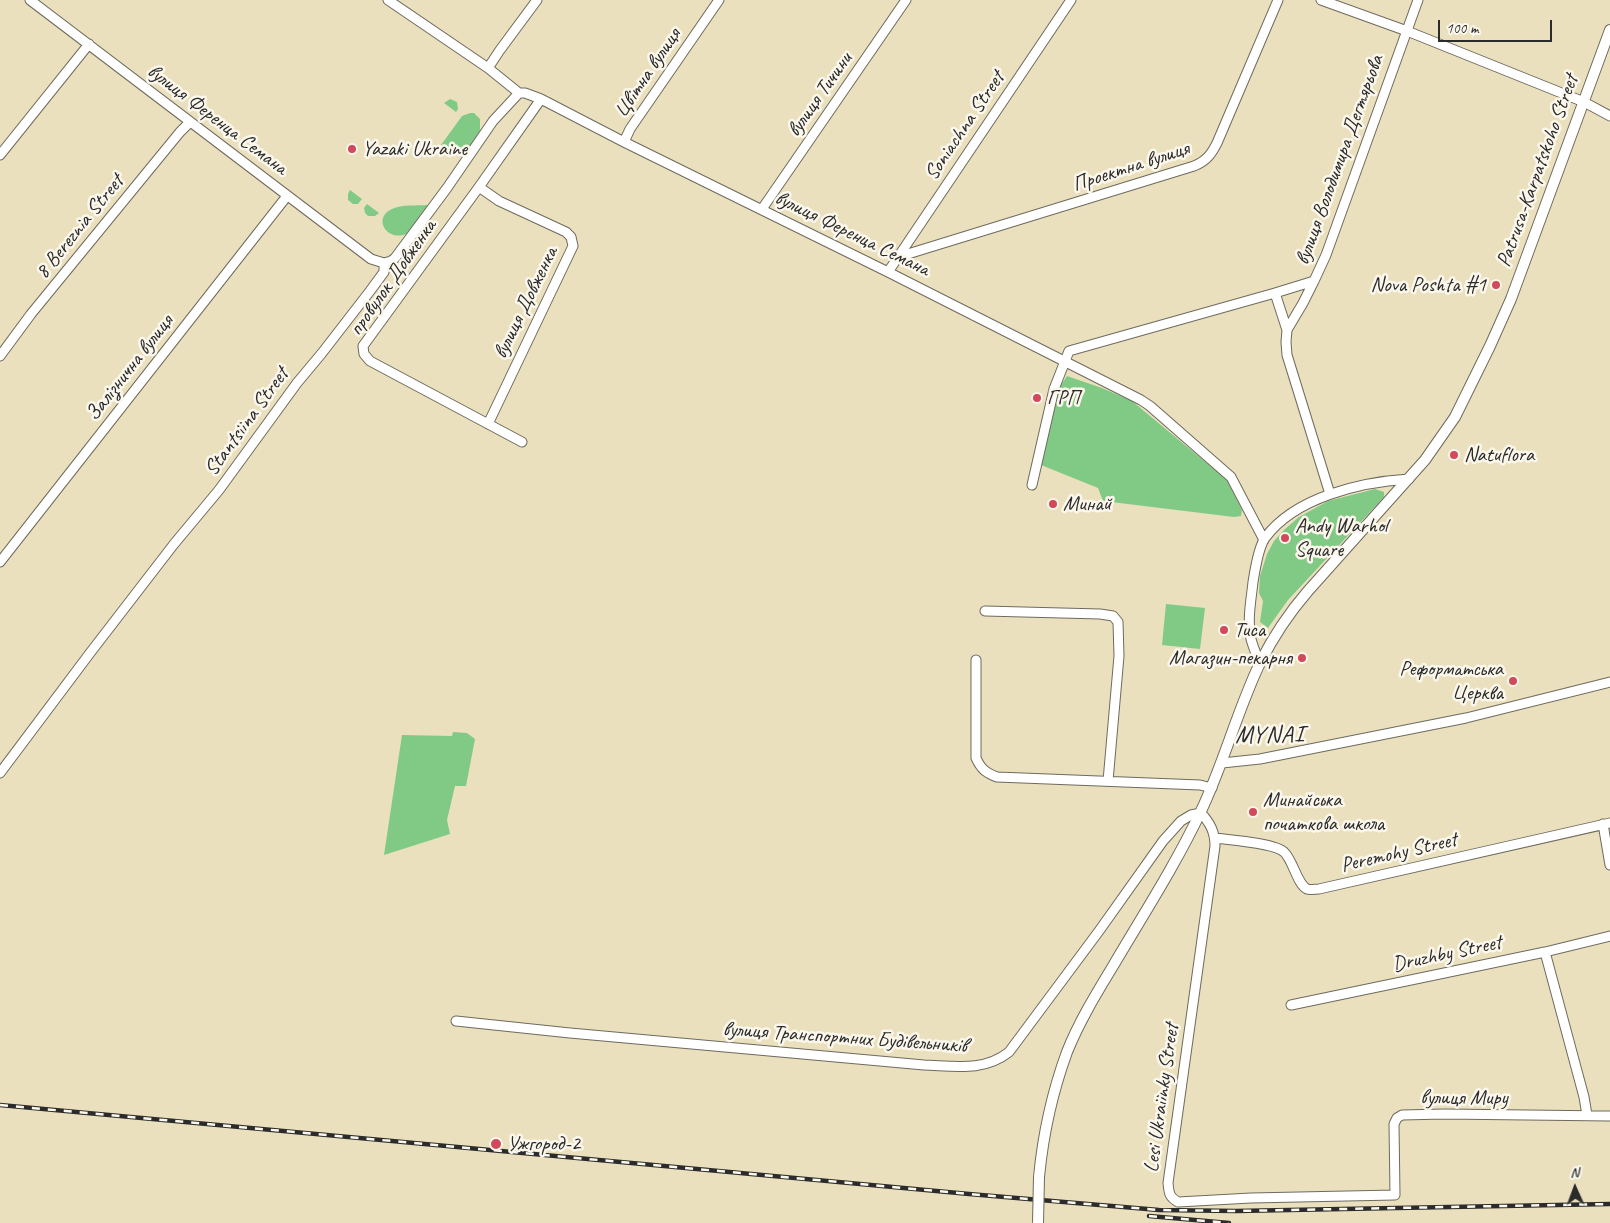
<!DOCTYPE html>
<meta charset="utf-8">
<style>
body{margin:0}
#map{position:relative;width:1610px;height:1223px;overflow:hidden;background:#eae0bd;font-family:Caveat,sans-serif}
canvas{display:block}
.north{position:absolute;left:1550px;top:1163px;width:50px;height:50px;-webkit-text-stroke:4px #fbf7ec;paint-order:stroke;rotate:358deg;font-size:14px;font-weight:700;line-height:20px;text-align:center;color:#2b2b2b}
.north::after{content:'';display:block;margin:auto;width:18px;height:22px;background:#2b2b2b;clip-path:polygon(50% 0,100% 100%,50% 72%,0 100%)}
.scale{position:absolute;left:1438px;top:20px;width:114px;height:22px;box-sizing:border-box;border:2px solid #2b2b2b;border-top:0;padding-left:6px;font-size:15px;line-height:18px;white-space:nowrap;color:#2b2b2b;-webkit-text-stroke:4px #fbf7ec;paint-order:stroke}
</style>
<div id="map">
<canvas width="1610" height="1223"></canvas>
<div class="north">N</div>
<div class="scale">100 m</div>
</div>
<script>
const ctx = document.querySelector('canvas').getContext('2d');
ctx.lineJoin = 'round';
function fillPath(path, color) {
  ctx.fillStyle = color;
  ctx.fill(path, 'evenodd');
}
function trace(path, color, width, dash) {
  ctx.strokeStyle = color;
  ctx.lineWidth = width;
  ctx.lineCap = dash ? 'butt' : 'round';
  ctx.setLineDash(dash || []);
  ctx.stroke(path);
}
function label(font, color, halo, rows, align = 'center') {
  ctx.font = font + ' Caveat,sans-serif';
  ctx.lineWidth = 5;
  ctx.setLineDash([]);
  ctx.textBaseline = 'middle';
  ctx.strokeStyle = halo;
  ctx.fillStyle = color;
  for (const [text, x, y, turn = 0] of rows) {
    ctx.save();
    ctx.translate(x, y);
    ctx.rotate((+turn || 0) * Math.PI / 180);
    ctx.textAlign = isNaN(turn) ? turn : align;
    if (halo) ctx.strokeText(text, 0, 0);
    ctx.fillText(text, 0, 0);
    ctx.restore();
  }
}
fillPath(new Path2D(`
 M 450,99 L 457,102 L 458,109 L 456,112 L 444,103 Z
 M 470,113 L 474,113 L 480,119 L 480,135 L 469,148 L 445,151 L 442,150 L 441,145 L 462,116 Z
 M 350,190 L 362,199 L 358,204 L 353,204 L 348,200 L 348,194 Z
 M 367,204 L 379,213 L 375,216 L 368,216 L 365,213 L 364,208 Z
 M 427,205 L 429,207 C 424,213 413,231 406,234 C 387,242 372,218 392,209 C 402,204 416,206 427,205 Z
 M 1067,376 L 1102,388 L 1132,401 L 1227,480 L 1242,510 L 1241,516 L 1234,517 L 1103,501 L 1098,488 L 1041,465 L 1059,388 Z
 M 1375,489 L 1384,492 L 1384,497 L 1288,600 L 1268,628 L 1260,622 L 1263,601 L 1259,593 L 1260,576 L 1267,554 L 1274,541 L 1285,529 L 1299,517 L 1328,501 Z
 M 1166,604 L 1205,608 L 1200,649 L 1162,645 Z
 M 453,732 L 467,733 L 475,739 L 466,786 L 455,786 L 447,820 L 450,834 L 384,855 L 402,735 L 452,736 Z`), '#81ca86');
const minor = new Path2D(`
 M 30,0 L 371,259 L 384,263 L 391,261 L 395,258 L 447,188 L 493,121 L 519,93
 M 388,0 L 488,68 L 519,93 L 525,93 L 541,99 L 624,142 L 888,272 L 1141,400 L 1150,406 L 1231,477 L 1264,540
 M 1321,0 L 1407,31 L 1584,102 L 1610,116
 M 488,68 L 500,50 L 537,0
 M 624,142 L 630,129 L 719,0
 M 0,155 L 89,44
 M 479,187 L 499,201 L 566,232 L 571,237 L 573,246 L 488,424
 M 762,209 L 906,0
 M 898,257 L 1194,166 C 1206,161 1211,155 1217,143 L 1278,0
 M 888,272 L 1071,0
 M 1314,281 L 1303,303 L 1287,330 L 1286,342 L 1287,355 L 1330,494
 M 1275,293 L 1287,330
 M 0,356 L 31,314 L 180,132 L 190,122
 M 522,442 L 370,361 L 364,354 L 363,346 L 479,187 L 541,99
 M 1032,485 L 1054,389 L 1069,351 L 1275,293 L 1314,281 L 1326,255 L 1418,0
 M 0,562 L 287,196
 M 985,611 L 1100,614 L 1113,616 L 1118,622 L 1119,656 L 1108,781
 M 976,660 L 976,758 C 981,769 986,773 997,777 L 1200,785 L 1212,788
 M 1260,664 C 1257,656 1253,647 1251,639 C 1247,620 1251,601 1253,582 C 1255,570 1258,548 1265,538 C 1295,497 1361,482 1409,479
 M 1222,763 L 1260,759 L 1466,718 L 1610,682
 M 0,773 L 90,653 L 174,544 L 219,490 L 297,383 L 322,353 L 370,291 L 384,272 L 384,263
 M 1603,824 L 1610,865
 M 1215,838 C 1230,840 1275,843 1284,852 C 1293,860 1297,884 1307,889 C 1310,890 1315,889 1319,889 L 1610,823
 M 1545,952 L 1584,1097 L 1587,1115
 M 1291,1005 L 1545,952 L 1610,936
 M 456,1021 L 570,1033 L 924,1065 C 954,1066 984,1072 1009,1052 L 1099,931 L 1163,841 L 1181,821 L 1191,815 L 1201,813 C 1210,823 1215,832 1215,846 L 1168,1183 C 1169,1193 1169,1197 1178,1202 L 1251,1198 L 1395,1195 L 1394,1124 L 1397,1118 L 1402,1115 L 1444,1114 L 1610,1116`);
const major = new Path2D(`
 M 1039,1177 C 1043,1135 1052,1093 1067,1052 C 1079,1022 1096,994 1113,966 C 1143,915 1176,864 1201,811 C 1224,763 1237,711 1260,663 C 1273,637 1289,613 1308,591 L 1425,460 L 1455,417 L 1490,346 L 1511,299 L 1610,30`);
trace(minor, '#6e6a5e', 11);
trace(major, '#6e6a5e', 12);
trace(minor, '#fff', 9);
trace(major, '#fff', 10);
const rail = new Path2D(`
 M 0,1105 L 969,1194 L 1159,1210 L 1236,1211 L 1610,1204
 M 1149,1216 L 1229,1223`);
trace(rail, '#2b2b2b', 4.5);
trace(rail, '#fbf7ec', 2.5, [8]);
const majorBridge = new Path2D(`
 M 1038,1223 L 1039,1177`);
trace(majorBridge, '#6e6a5e', 12, []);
trace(majorBridge, '#fff', 10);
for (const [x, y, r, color] of [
 [352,149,5,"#d1495b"],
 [1496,285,5,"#d1495b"],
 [1037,398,5,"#d1495b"],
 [1454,455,5,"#d1495b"],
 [1053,504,5,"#d1495b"],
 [1285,538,5,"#d1495b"],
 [1224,630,5,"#d1495b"],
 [1302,658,5,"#d1495b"],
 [1513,681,5,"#d1495b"],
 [1253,812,5,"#d1495b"],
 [496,1144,6,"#d1495b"]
]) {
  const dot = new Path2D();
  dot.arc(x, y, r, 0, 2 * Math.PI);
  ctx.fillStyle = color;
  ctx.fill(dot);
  trace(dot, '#fbf7ec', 2);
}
label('21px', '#2b2b2b', '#fbf7ec', [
 ["Цвітна вулиця",648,73,-56],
 ["вулиця Тичини",820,95,-55],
 ["вулиця Ференца Семана",217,120,37],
 ["Soniachna Street",965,126,-56],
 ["вулиця Володимира Дегтярьова",1340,160,-70],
 ["Проектна вулиця",1131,167,-18],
 ["Patrusa-Karpatskoho Street",1538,171,-70],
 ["8 Bereznia Street",80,227,-51],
 ["вулиця Ференца Семана",852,234,26],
 ["провулок Довженка",393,278,-55],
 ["вулиця Довженка",526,303,-64],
 ["Залізнична вулиця",130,368,-52],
 ["Stantsiina Street",247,422,-54],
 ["Peremohy Street",1399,853,-13],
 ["Druzhby Street",1447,954,-12],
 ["вулиця Транспортних Будівельників",845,1038,4],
 ["Lesi Ukraiinky Street",1162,1098,-82],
 ["вулиця Миру",1464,1098]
]);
label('21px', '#2b2b2b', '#fbf7ec', [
 ["Yazaki Ukraine",362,149],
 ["Nova Poshta #1",1486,285,"right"],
 ["ГРП",1047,398],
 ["Natuflora",1464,455],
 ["Минай",1063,504],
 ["Andy Warhol",1295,526],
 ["Square",1295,550],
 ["Тиса",1234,630],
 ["Магазин-пекарня",1292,658,"right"],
 ["Реформатська",1503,669,"right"],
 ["Церква",1503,693,"right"],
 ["Минайська",1263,800],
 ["початкова школа",1263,824],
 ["Ужгород-2",507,1144]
], 'left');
ctx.letterSpacing = '1px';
label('24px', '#2b2b2b', '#fbf7ec', [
 ["MYNAI",1270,736]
]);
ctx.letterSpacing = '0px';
</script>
